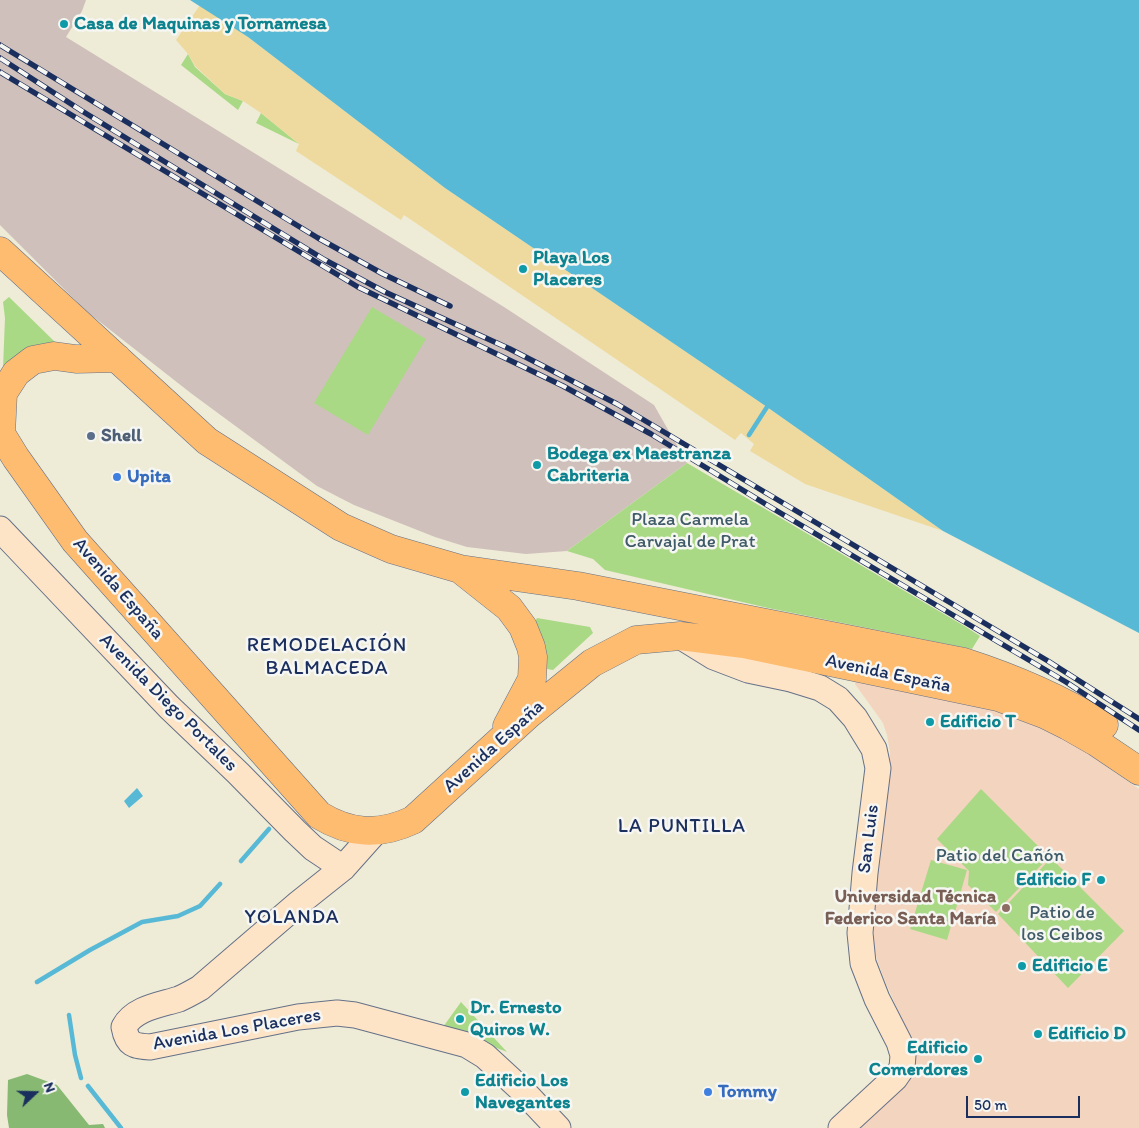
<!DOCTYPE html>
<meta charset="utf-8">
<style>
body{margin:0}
#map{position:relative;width:1139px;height:1128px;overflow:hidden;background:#eeebd7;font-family:Itim,sans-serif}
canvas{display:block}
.north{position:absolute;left:10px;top:1068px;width:50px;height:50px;-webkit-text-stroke:4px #f6f6f2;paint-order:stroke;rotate:69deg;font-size:14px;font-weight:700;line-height:20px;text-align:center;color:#1b2f5e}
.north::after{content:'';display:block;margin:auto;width:18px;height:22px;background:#1b2f5e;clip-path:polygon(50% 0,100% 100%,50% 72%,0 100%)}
.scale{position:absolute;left:966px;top:1096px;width:114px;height:22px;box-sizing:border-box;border:2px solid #1b2f5e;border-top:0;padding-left:6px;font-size:15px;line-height:18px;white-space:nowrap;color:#1b2f5e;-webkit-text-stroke:4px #f6f6f2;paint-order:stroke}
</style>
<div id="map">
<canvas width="1139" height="1128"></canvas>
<div class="north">N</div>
<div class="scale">50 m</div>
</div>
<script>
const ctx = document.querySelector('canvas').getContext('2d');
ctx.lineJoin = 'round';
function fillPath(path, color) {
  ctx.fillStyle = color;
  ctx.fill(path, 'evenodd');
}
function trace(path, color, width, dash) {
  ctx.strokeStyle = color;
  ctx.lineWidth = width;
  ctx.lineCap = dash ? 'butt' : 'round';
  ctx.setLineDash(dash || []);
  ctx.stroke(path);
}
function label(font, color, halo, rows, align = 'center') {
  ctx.font = font + ' Itim,sans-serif';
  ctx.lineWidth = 5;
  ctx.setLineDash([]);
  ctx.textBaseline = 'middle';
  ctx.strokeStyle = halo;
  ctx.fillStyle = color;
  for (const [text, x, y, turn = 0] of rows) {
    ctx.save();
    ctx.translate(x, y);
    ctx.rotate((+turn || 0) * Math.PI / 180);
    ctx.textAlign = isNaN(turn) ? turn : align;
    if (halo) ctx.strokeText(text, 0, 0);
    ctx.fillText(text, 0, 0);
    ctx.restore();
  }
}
fillPath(new Path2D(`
 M 856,679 L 1014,711 L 1078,746 L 1139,789 L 1139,1128 L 853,1128 L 912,1072 L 914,1048 L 885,981 L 878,963 L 874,948 L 873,868 L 889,774 L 890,752 L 887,735 L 883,723 L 855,684 Z`), '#f3d4bf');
fillPath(new Path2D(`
 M 0,0 L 86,0 L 82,11 L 66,37 L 504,307 L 654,405 L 687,463 L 567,551 L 526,554 L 467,547 L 435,537 L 354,505 L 317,486 L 192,394 L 86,311 L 0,225 Z`), '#cfc0bb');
fillPath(new Path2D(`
 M 188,54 L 195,67 L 225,94 L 243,101 L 238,110 L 181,65 Z
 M 261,113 L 299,144 L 256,123 Z
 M 9,297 L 55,342 L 52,348 L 10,370 L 3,368 L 5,318 L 3,302 Z
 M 372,307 L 426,339 L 368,435 L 314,403 Z
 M 687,463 L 966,627 L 980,636 L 972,649 L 768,608 L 605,570 L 593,559 L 567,551 Z
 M 537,618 L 590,627 L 593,633 L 553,670 L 547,669 L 544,651 L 533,625 Z
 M 981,789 L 1049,857 L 996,912 L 968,885 L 969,871 L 937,839 Z
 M 1051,858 L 1124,931 L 1068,988 L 998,914 Z
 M 931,860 L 967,870 L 947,940 L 910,929 Z
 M 461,1002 L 507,1052 L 443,1027 Z`), '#aad986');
fillPath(new Path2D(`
 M 27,1074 L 57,1085 L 89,1125 L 103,1124 L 105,1128 L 9,1128 L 7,1115 L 8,1080 Z`), '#87b973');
fillPath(new Path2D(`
 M 200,5 L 248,37 L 445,188 L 767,407 L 943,531 L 805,484 L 750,451 L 754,444 L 741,433 L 735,440 L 404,215 L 401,220 L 296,151 L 299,144 L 261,113 L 243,101 L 225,94 L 195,66 L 188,54 L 176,40 Z`), '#eeda9e');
fillPath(new Path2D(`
 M 190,0 L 1139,0 L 1139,633 L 943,531 L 767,407 L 445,188 L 248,37 Z
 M 137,788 L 143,796 L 129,808 L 124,801 Z`), '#57b9d5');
trace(new Path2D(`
 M 749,435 L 767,407
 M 241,861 L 269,829
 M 37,982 L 90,950 L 142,922 L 178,916 L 200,906 L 220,884
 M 69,1015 L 75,1055 L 81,1078
 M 88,1086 L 121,1128`), '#57b9d5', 4.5);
const secondary = new Path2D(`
 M 0,529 L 169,707 L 238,773 L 295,831 L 313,848 L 343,868
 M 680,636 L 714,657 L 748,670 L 791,679 L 820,688 L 838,699 L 855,718 L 874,749 L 878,768 L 865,873 L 860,933 L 863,963 L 877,999 L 899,1042 L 903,1055 L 902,1068 L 895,1078 L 841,1128
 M 376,831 L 343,868 L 299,903 L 200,988 C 193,992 186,996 179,999 C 160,1005 134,1008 124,1027 C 127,1045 134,1046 150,1047 L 298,1017 L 337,1013 L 355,1015 L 467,1045 L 485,1056 L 523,1091 L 558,1128`);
const primary = new Path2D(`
 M 0,251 L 207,441 L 341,527 L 391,549 L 460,569 L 578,586 L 964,662 C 1014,678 1060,698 1104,725
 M 0,432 L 16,458 L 75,541 L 319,815 C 350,834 379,836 413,820 L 528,715 L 592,663 L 636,640 L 680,636 L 744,644 L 998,697 L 1046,715 L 1068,726 L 1096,742 L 1139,771
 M 1,434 L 3,393 L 16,373 L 33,360 L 54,356 L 76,359 L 117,358
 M 461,570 L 509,608 L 523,627 L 531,647 L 533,657 L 532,679 L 507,726`);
trace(secondary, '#657188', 27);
trace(primary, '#657188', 29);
trace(secondary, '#fee4c6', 25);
trace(primary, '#fdbc70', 28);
const rail = new Path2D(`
 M 0,45 L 318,238 L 383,274 L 450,306
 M 0,58 L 82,111 L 325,260 L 385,292 L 510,349 L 617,404 L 1048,661 L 1139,719
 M 0,72 L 358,287 L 563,386 L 651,434 L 772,508 L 1066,682 L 1139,730`);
trace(rail, '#1b2f5e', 5.5);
trace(rail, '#f6f6f2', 4, [11]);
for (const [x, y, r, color] of [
 [64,24,5,"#0f9aa8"],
 [523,269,5,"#0f9aa8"],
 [91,436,5,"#5c6f8a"],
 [537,465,5,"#0f9aa8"],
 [117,477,5,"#3f7fe0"],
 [930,722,5,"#0f9aa8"],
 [1101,880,5,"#0f9aa8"],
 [1006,908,5,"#8d6e63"],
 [1022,966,5,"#0f9aa8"],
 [460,1019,5,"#0f9aa8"],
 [1038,1034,5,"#0f9aa8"],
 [978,1059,5,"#0f9aa8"],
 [465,1092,5,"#0f9aa8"],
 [708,1092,5,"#3f7fe0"]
]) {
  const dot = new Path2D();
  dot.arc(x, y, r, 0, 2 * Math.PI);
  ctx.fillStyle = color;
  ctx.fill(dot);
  trace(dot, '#f6f6f2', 2);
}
label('bold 19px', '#0d838f', '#f6f6f2', [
 ["Casa de Maquinas y Tornamesa",74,24],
 ["Playa Los",533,258],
 ["Placeres",533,280],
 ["Bodega ex Maestranza",547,454],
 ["Cabriteria",547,476],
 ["Edificio T",940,722],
 ["Edificio F",1091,880,"right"],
 ["Edificio E",1032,966],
 ["Dr. Ernesto",470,1008],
 ["Quiros W.",470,1030],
 ["Edificio D",1048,1034],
 ["Edificio",968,1048,"right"],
 ["Comerdores",968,1070,"right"],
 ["Edificio Los",475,1081],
 ["Navegantes",475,1103]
], 'left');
label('bold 19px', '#4e5e75', '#f6f6f2', [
 ["Shell",101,436]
], 'left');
label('bold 19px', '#366cbe', '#f6f6f2', [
 ["Upita",127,477],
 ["Tommy",718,1092]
], 'left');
label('19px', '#3f5a68', '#f6f6f2', [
 ["Plaza Carmela",690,520],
 ["Carvajal de Prat",690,542],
 ["Patio del Cañón",1000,856],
 ["Patio de",1062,913],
 ["los Ceibos",1062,935]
]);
label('19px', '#1b2f5e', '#f6f6f2', [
 ["Avenida España",118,589,49],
 ["Avenida España",888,674,12],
 ["Avenida Diego Portales",168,703,45],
 ["Avenida España",494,747,-42],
 ["San Luis",869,839,-83],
 ["Avenida Los Placeres",237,1030,-10]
]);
label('bold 19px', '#785e54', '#f6f6f2', [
 ["Universidad Técnica",996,897],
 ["Federico Santa María",996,919]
], 'right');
ctx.letterSpacing = '1px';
label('20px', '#1b2f5e', '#f6f6f2', [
 ["REMODELACIÓN",327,646],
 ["BALMACEDA",327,669],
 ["LA PUNTILLA",682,827],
 ["YOLANDA",292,918]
]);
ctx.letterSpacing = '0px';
</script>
